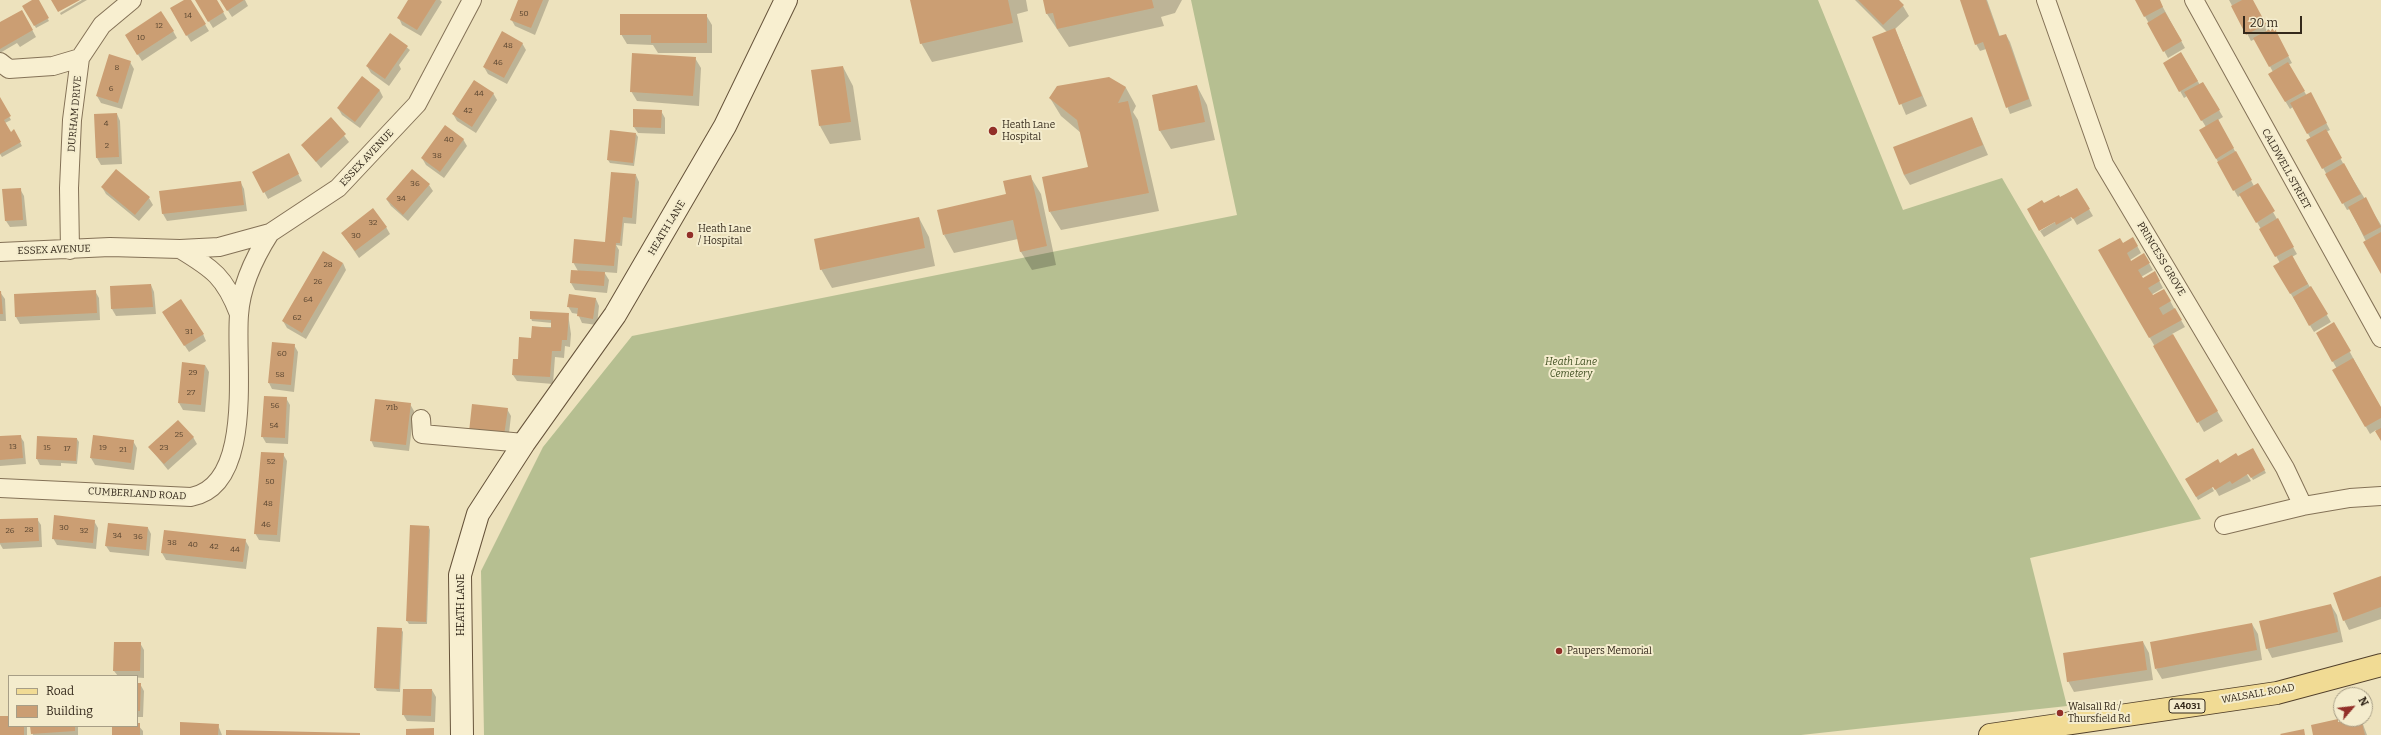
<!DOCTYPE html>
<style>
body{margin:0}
#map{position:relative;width:2381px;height:735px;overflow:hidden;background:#ede2bd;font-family:Bitter,serif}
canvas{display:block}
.legend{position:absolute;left:8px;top:675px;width:130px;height:52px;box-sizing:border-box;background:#f4eccd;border:1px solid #a79e86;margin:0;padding:5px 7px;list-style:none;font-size:12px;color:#34291b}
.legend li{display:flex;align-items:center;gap:8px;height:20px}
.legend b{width:20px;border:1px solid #a79e86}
.north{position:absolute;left:2333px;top:687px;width:40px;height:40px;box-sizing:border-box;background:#f4eccd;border:1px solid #a79e86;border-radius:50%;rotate:62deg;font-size:11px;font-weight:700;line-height:16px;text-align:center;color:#34291b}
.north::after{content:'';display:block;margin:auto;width:14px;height:18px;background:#922f28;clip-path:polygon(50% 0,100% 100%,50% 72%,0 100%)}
.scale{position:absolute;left:2243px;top:16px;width:59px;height:18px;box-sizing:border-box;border:2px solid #34291b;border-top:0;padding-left:5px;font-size:12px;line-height:14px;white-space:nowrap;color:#34291b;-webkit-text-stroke:3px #f4eccd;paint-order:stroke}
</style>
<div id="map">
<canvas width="2381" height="735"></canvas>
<ul class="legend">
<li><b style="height:5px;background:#f1db94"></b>Road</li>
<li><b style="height:11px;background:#cb9e73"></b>Building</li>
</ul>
<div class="north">N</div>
<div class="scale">20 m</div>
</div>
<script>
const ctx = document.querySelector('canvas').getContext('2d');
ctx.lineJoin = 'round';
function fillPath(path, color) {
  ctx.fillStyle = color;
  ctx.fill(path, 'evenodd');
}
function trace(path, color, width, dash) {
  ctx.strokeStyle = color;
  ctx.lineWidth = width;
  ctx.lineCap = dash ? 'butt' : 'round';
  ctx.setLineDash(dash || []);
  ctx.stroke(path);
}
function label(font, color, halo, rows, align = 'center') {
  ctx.font = font + ' Bitter,serif';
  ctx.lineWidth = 4;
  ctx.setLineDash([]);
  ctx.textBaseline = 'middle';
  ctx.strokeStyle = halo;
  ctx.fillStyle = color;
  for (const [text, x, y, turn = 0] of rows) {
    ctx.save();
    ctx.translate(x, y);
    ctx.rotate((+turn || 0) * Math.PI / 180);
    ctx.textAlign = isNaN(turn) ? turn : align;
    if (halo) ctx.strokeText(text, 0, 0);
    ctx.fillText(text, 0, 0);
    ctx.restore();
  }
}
fillPath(new Path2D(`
 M 1191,0 L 1818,0 L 1903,210 L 2002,178 L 2201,519 L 2030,558 L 2067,706 L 1801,735 L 484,735 L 481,571 L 543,447 L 632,336 L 1237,215 Z`), '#b6bf91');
fillPath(new Path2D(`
 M 34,0 L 37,0 L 49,21 L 36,28 L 24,6 Z
 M 82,0 L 87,0 L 61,15 L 60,13 Z
 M 186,0 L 190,0 L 209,31 L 191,42 L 171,9 Z
 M 196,0 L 216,0 L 227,19 L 213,28 Z
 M 221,0 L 245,0 L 248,6 L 232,17 Z
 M 410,0 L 440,0 L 442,2 L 421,36 L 402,25 L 399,18 Z
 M 519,0 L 549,0 L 535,35 L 515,26 L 511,19 Z
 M 911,0 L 1026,0 L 1028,11 L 1017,14 L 1023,42 L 932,62 L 921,43 Z
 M 1044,0 L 1182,0 L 1175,13 L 1161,17 L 1164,26 L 1069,47 L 1047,14 Z
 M 1855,0 L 1898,0 L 1903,6 L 1909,16 L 1895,29 L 1927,106 L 1906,115 L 1873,38 L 1887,32 Z
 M 1964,0 L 1987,0 L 2000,37 L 2006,35 L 2010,42 L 2032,106 L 2010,114 L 1986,49 L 1980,51 L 1976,44 Z
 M 2136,0 L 2159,0 L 2185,48 L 2168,58 Z
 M 2229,0 L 2252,0 L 2269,30 L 2277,35 L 2292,63 L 2288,65 L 2307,96 L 2314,100 L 2330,130 L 2326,132 L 2344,165 L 2381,225 L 2381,272 L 2350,209 L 2347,210 L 2323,168 L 2311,139 L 2293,107 L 2290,109 L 2269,74 L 2273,72 L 2255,39 L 2251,41 Z
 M 22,11 L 36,37 L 20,47 L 17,43 L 0,53 L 0,23 Z
 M 706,15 L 712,25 L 712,53 L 658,53 L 653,45 L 627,44 L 621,34 Z
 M 173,31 L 177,38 L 142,61 L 130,42 Z
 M 390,34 L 410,50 L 399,65 L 401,69 L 389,86 L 371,73 L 367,66 Z
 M 522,43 L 526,50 L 507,84 L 488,74 L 484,67 Z
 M 2181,53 L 2200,85 L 2203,83 L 2223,117 L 2218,120 L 2254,186 L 2257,184 L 2297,254 L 2292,257 L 2331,322 L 2314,332 L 2274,266 L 2280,263 L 2261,229 L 2241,195 L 2238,197 L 2200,130 L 2206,127 L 2187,96 L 2184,98 L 2164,63 Z
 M 695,58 L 701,68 L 699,106 L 637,101 L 631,91 Z
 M 130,62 L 134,69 L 122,109 L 101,103 L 97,96 Z
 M 843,67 L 853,86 L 861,140 L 830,144 L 820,126 Z
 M 362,77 L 380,91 L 383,97 L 360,128 L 342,115 L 338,108 Z
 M 1109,78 L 1126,88 L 1136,106 L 1133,112 L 1138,120 L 1159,211 L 1061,230 L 1050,212 L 1090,168 L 1081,133 L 1061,116 L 1050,98 Z
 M 1197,86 L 1207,105 L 1215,140 L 1171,149 L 1160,131 L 1153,95 Z
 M 493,93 L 497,100 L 476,133 L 457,121 L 453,114 Z
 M 0,99 L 11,120 L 5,123 L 10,133 L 14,131 L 22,146 L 2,157 L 0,154 Z
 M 661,111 L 665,118 L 665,134 L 638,133 L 634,127 Z
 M 117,114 L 120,121 L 122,164 L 101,165 L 97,158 L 95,115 Z
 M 1972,118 L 1988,155 L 1910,185 L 1904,175 Z
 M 331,119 L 349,142 L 321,168 L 302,145 Z
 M 636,134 L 638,137 L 634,166 L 610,163 L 608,160 Z
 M 463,139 L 467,146 L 444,178 L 426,165 L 422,158 Z
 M 288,155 L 302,181 L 268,199 L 254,173 Z
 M 636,175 L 639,182 L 636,224 L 624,223 L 622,246 L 616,245 L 619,250 L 617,273 L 604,272 L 609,280 L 607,293 L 575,290 L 571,283 L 578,271 L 573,262 L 607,243 Z
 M 1030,176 L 1041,194 L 1056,265 L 1032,270 L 1021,252 L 1018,239 L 954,253 L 944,235 L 1007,195 Z
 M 241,183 L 244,189 L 247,211 L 167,221 L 163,214 L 160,192 Z
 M 429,185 L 433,191 L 408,221 L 391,206 L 387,200 Z
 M 102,187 L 149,198 L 153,205 L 139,221 L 106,194 Z
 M 20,189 L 24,196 L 27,226 L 10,227 L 6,221 Z
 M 2077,189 L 2093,216 L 2077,225 L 2064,203 L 2063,204 L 2072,220 L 2044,237 L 2040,231 L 2055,222 L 2044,205 Z
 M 919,218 L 929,237 L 935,266 L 832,288 L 821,269 Z
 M 386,227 L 390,234 L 359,258 L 342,233 Z
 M 2133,238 L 2141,253 L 2130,260 L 2131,262 L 2144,255 L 2153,270 L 2141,277 L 2143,280 L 2155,273 L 2163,288 L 2151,295 L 2152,297 L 2164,290 L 2174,308 L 2185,327 L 2172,334 L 2223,421 L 2204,432 L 2100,251 L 2122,244 Z
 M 343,263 L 346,270 L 306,339 L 287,328 L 283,321 Z
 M 151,285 L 154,292 L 156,314 L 116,316 L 112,309 L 111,287 Z
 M 95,291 L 99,298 L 100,320 L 20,324 L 16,317 L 15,295 Z
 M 0,292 L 5,299 L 6,321 L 0,321 Z
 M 596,299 L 599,306 L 597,325 L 582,323 L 578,314 L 572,313 L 568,306 Z
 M 568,314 L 571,334 L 570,347 L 565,346 L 564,358 L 555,357 L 553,384 L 517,381 L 513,375 L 532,339 L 533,327 L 554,327 L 552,323 L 532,321 L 531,318 Z
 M 167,319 L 203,334 L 206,341 L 189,352 Z
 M 2334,323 L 2381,409 L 2381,439 L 2376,430 L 2370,434 L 2334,371 L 2337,369 L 2317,333 Z
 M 294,345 L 298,352 L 294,392 L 272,389 L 269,383 Z
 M 205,365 L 209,372 L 205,412 L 183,410 L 179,403 Z
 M 286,398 L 290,405 L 288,444 L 266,443 L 262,436 Z
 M 410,404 L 414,411 L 409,451 L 374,447 L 371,440 Z
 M 507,409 L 511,416 L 508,442 L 474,438 Z
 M 20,436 L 24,442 L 26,464 L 0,466 L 0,437 Z
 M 193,437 L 197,444 L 168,470 L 149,447 Z
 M 77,439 L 79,442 L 77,464 L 61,463 L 61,466 L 40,465 L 37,459 Z
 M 133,441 L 137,448 L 134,470 L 95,465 L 91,458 Z
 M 2253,449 L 2266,473 L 2253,480 L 2244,465 L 2242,466 L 2251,481 L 2219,496 L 2204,469 L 2238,458 Z
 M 283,454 L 287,461 L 280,542 L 259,540 L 255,533 Z
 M 2202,470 L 2214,491 L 2198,500 L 2186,479 Z
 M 37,519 L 41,525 L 42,547 L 3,549 L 0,544 L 0,520 Z
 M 94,521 L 98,528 L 96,549 L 57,545 L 53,538 Z
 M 429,527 L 430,530 L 427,624 L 409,624 L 407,621 Z
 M 148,528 L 151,534 L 149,556 L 110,552 L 106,546 Z
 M 165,531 L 245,540 L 249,547 L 246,569 L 166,560 L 162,553 Z
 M 2381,577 L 2381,619 L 2349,630 L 2344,620 Z
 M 2331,605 L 2337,615 L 2343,642 L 2272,658 L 2267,648 Z
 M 2252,624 L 2258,634 L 2262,660 L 2162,679 L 2156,669 Z
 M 401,629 L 403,632 L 400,692 L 377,691 L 375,688 Z
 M 2143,642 L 2149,653 L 2153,680 L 2074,692 L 2068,681 Z
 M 140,643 L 144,650 L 144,678 L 118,676 L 114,671 Z
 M 137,684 L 140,684 L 144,691 L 143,717 L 137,717 Z
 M 432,690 L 436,697 L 435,722 L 407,721 L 403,714 Z
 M 0,717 L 9,717 L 9,726 L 27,726 L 27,735 L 0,735 Z
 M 2355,719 L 2361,719 L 2367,735 L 2314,735 L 2337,720 L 2339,723 Z
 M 137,724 L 143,731 L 143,735 L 113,735 L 113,726 L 137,726 Z
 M 218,725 L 222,735 L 180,735 Z
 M 31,726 L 78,726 L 78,735 L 33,735 Z`), '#0003');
fillPath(new Path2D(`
 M 32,0 L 39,0 L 49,18 L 34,26 L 22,6 Z
 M 51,0 L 80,0 L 58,12 Z
 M 184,0 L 191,0 L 206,24 L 186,36 L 170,8 Z
 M 195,0 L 217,0 L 224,12 L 208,22 Z
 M 220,0 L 244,0 L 227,11 Z
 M 408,0 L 436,0 L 417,30 L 397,18 Z
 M 518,0 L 543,0 L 531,28 L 510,20 Z
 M 910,0 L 1008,0 L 1013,23 L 920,44 Z
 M 1043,0 L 1152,0 L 1154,8 L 1057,29 L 1053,13 L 1046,14 Z
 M 1858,0 L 1899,0 L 1904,5 L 1883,25 Z
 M 1960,0 L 1986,0 L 1999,36 L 2006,34 L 2029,99 L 2006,108 L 1983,42 L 1975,45 Z
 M 2135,0 L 2160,0 L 2163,7 L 2144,17 Z
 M 2242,0 L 2253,0 L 2266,24 L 2246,35 L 2231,6 Z
 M 22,10 L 33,30 L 0,49 L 0,22 Z
 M 161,11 L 174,31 L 137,55 L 125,35 Z
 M 2165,12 L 2182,41 L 2163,52 L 2147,23 Z
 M 620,14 L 707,14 L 707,43 L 651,43 L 651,35 L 620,35 Z
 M 2274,27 L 2289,56 L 2269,67 L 2253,38 Z
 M 1895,28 L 1922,96 L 1899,105 L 1872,37 Z
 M 502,31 L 523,43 L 504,78 L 483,67 Z
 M 390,33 L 408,46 L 385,79 L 366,66 Z
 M 2181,52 L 2198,81 L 2179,92 L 2163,63 Z
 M 632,53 L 696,57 L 693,96 L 630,92 Z
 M 109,54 L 131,61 L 118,103 L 96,96 Z
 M 2288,62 L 2305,91 L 2285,102 L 2268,74 Z
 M 843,66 L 851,122 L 819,126 L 811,70 Z
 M 362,76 L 380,90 L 355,122 L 337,108 Z
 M 1109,77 L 1126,87 L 1118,103 L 1128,101 L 1149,193 L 1049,212 L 1042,177 L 1088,167 L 1077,120 L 1049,98 L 1057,86 Z
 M 474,80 L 494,93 L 472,127 L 452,114 Z
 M 2203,82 L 2220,110 L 2201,121 L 2184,92 Z
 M 1197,85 L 1205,122 L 1159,131 L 1152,95 Z
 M 2311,92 L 2327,123 L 2307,134 L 2290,103 Z
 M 0,97 L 11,116 L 4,120 L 11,132 L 14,129 L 21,142 L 0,154 Z
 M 633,109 L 662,110 L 661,128 L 633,127 Z
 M 117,113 L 119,157 L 96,158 L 94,114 Z
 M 331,117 L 346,134 L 316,162 L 301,145 Z
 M 1972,117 L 1983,145 L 1904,175 L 1893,147 Z
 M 2218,119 L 2234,148 L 2216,159 L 2199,130 Z
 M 445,125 L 464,139 L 440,172 L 421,158 Z
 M 2326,129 L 2342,158 L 2322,169 L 2306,140 Z
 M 610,130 L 636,133 L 633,163 L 607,160 Z
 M 2236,151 L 2252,180 L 2233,191 L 2217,162 Z
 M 289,153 L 299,174 L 263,193 L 252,172 Z
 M 2344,163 L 2361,194 L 2342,204 L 2325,174 Z
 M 116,169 L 150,197 L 135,215 L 101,187 Z
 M 412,169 L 430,184 L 403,215 L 386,199 Z
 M 611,172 L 636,174 L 632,218 L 623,217 L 620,243 L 616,243 L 614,266 L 572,263 L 574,239 L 605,242 Z
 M 1031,175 L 1047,246 L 1020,252 L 1013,220 L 943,235 L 937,210 L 1006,194 L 1003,181 Z
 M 241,181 L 244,205 L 162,214 L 159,191 Z
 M 2258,183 L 2275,211 L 2256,223 L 2239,194 Z
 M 21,188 L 23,220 L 5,221 L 2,189 Z
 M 2077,188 L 2090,209 L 2073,219 L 2071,217 L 2056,225 L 2055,222 L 2039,231 L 2027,209 L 2042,200 L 2044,203 L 2059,195 L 2060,197 Z
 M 2366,197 L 2381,227 L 2364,236 L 2348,207 Z
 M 373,208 L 387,227 L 355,251 L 341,233 Z
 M 919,217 L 925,248 L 820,270 L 814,239 Z
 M 2278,218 L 2294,247 L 2275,257 L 2259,229 Z
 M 2381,232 L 2381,274 L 2363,242 Z
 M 2133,237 L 2138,246 L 2127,253 L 2131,261 L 2144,253 L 2150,263 L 2138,270 L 2143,278 L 2155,271 L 2160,281 L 2148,288 L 2153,295 L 2164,289 L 2171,301 L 2159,308 L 2163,315 L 2175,308 L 2182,320 L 2149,338 L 2098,250 L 2120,238 L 2123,243 Z
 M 323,251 L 343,263 L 302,333 L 282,321 Z
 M 2292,255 L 2308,284 L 2290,294 L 2273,266 Z
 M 571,270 L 605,272 L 604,286 L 570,283 Z
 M 151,284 L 153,307 L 111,309 L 110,286 Z
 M 2311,286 L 2328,314 L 2309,326 L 2293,297 Z
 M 96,290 L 97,313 L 15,317 L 14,294 Z
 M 0,291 L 1,291 L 3,314 L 0,314 Z
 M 569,294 L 596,298 L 593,319 L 577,316 L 578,308 L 567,307 Z
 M 181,299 L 204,334 L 184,346 L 162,312 Z
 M 530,311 L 569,313 L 567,340 L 562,340 L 561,351 L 552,351 L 550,377 L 512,375 L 513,359 L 518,359 L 519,337 L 531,338 L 532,326 L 551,328 L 551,320 L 530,319 Z
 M 2334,322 L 2351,351 L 2332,362 L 2316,333 Z
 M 2173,334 L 2218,411 L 2197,423 L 2153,346 Z
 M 272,342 L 295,344 L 291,385 L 268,383 Z
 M 2353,358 L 2381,407 L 2381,418 L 2365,427 L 2332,370 Z
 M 182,362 L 205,365 L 201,405 L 178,403 Z
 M 264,396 L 287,397 L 285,438 L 261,437 Z
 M 375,399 L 411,403 L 406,445 L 370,441 Z
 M 472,404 L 508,408 L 504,436 L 469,432 Z
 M 178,420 L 194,437 L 164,464 L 148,447 Z
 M 2381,428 L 2381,441 L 2375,431 Z
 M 21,435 L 23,458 L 0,460 L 0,436 Z
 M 93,435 L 134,440 L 131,463 L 90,458 Z
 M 37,436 L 77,438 L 76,461 L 36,459 Z
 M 2253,448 L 2265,470 L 2251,478 L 2248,474 L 2232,484 L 2230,481 L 2215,490 L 2213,487 L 2196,497 L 2185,479 L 2218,459 L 2220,463 L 2236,453 L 2238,456 Z
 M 261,452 L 284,453 L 277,535 L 254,534 Z
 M 54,515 L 95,520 L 93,543 L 52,539 Z
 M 38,518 L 39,541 L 0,543 L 0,519 Z
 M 108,523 L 148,527 L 146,550 L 105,546 Z
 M 410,525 L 429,526 L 426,622 L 406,621 Z
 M 164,530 L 246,539 L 243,562 L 161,553 Z
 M 2381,576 L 2381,607 L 2343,621 L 2333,593 Z
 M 2331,604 L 2338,632 L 2266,649 L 2259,621 Z
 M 2252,623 L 2257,650 L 2155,669 L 2150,642 Z
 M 377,627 L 402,628 L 399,689 L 374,688 Z
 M 2143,641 L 2147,670 L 2067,682 L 2063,653 Z
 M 114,642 L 141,642 L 140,671 L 113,671 Z
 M 137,683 L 141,683 L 140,711 L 137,711 Z
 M 403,689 L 432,689 L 431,716 L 402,715 Z
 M 0,716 L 9,716 L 9,726 L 24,726 L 24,735 L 0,735 Z
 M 2338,719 L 2338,722 L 2361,719 L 2365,735 L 2313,735 L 2311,725 Z
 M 180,722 L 219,724 L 218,735 L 180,735 Z
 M 137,723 L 140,723 L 140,735 L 112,735 L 112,726 L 137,726 Z
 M 30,726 L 75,726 L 75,731 L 31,734 Z
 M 434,728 L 434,735 L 406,735 L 406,729 Z
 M 2304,729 L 2305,735 L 2281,735 L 2280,734 Z
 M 226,730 L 360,733 L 360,735 L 226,735 Z`), '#cb9e73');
const street = new Path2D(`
 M 2046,0 L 2104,164 L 2285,468 L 2303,506 L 2350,498 L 2381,496
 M 2194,0 L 2381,338
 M 0,62 L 9,69 L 53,66 L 80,58
 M 180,249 C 213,269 225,277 239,314
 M 70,250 L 69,188 L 72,120 L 80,58 L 102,25 L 132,0
 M 0,252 L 110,247 L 180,249 L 219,247 L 270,233 L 338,188 L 417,104 L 472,0
 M 421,419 L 422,434 L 524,443
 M 0,488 L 191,497 C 255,485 235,362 239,315 C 241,285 254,258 270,233
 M 2224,525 L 2303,506`);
const secondary = new Path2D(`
 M 462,735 L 460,575 L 478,514 L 524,443 L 615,315 L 725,126 L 786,0`);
const primary = new Path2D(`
 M 1990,735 L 2277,693 L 2381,665`);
trace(street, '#847257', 20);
trace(secondary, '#66533a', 24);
trace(primary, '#52402b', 24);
trace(street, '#f8efd0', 18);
trace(secondary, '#f8efd0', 22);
trace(primary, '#f1db94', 22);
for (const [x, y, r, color] of [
 [993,131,5,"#922f28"],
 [690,235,4,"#922f28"],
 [1559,651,4,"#922f28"],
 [2060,713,4,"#922f28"]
]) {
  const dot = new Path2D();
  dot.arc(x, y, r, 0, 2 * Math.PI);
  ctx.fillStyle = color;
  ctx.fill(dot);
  trace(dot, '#f4eccd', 1.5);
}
label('8px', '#5a4631', null, [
 ["50",524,14],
 ["14",188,16],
 ["12",159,26],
 ["10",141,38],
 ["48",508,46],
 ["46",498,63],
 ["8",117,68],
 ["6",111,89],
 ["44",479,94],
 ["42",468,111],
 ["4",106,124],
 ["40",449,140],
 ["2",107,146],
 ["38",437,156],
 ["36",415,184],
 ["34",401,199],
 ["32",373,223],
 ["30",356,236],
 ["28",328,265],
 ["26",318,282],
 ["64",308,300],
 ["62",297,318],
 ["31",189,332],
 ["60",282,354],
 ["29",193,373],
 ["58",280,375],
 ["27",191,393],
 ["56",275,406],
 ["71b",392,408],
 ["54",274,426],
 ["25",179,435],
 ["13",13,447],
 ["15",47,448],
 ["19",103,448],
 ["23",164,448],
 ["17",67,449],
 ["21",123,450],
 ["52",271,462],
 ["50",270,482],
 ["48",268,504],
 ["46",266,525],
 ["30",64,528],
 ["28",29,530],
 ["26",10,531],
 ["32",84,531],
 ["34",117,536],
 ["36",138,537],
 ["38",172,543],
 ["40",193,545],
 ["42",214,547],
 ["44",235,550]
]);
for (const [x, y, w] of [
 [2187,706,36]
]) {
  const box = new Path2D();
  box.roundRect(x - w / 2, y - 7, w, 14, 3);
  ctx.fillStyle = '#f4eccd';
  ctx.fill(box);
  trace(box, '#34291b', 1);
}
label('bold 9px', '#34291b', null, [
 ["A4031",2187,706]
]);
label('10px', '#34291b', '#f4eccd', [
 ["DURHAM DRIVE",75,114,-85],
 ["ESSEX AVENUE",367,158,-47],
 ["CALDWELL STREET",2286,169,61],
 ["HEATH LANE",667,228,-59],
 ["ESSEX AVENUE",54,250,-2],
 ["PRINCESS GROVE",2161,259,59],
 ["CUMBERLAND ROAD",137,494,3],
 ["HEATH LANE",461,605,-90],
 ["WALSALL ROAD",2258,694,-10]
]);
label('10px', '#34291b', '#f4eccd', [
 ["Heath Lane",1002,125],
 ["Hospital",1002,137],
 ["Heath Lane",698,229],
 ["/ Hospital",698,241],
 ["Paupers Memorial",1567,651],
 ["Walsall Rd /",2068,707],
 ["Thursfield Rd",2068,719]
], 'left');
label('italic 10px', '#415022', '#f4eccd', [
 ["Heath Lane",1571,362],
 ["Cemetery",1571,374]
]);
</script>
